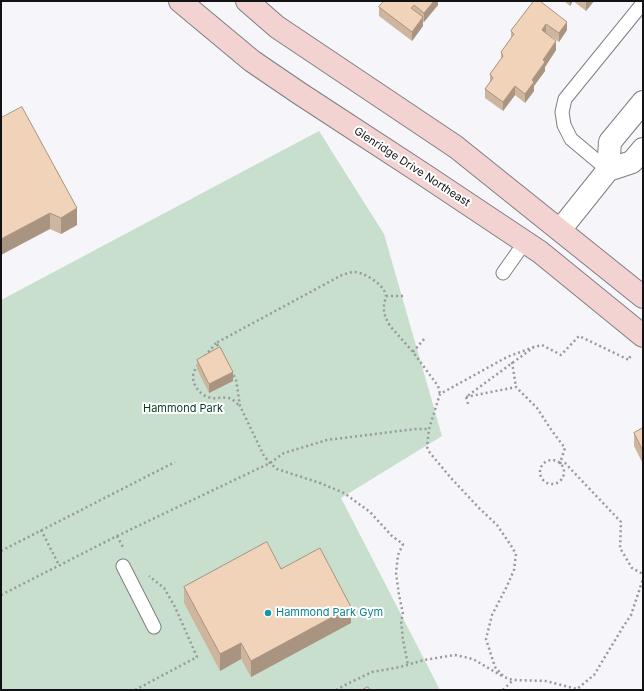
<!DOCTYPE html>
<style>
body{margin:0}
#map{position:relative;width:644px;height:691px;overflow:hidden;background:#f6f5fa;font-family:Inter,sans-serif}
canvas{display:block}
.frame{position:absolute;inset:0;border:2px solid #121113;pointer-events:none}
</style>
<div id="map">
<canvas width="644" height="691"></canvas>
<div class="frame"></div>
</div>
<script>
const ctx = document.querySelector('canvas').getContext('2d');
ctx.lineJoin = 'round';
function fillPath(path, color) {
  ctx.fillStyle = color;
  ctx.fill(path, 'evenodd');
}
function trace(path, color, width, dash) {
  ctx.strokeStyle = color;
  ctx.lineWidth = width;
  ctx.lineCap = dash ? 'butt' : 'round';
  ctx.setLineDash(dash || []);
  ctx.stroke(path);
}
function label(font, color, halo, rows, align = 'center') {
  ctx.font = font + ' Inter,sans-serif';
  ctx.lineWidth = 4;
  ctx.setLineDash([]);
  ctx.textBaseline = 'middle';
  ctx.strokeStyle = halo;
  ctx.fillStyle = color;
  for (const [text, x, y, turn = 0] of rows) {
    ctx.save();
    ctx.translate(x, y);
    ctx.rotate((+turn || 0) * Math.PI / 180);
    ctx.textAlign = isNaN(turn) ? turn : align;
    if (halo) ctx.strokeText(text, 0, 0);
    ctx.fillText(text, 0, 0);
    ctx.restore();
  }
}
fillPath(new Path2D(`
 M 319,131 L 384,234 L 442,436 L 341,498 L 440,690 L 1,690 L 1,300 Z`), '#c7dfcc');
const service = new Path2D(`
 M 608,170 L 571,139 L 564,125 L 562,112 L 565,99 L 643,3
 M 503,273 L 525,242
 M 123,566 L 154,627`);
const minor = new Path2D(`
 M 643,102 L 610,142 L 608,170 L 632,162 L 643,149
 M 560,230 L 608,170`);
const secondary = new Path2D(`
 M 180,1 L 252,61 L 299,93 L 423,174 L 540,252 L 643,336
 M 247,1 L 277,27 L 456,147 L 643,297`);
trace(service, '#7f7e82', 15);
trace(minor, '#7f7e82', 24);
trace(secondary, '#7f7e82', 24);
trace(new Path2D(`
 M 386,296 L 403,296
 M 534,347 L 507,357 L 440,394 L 429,429 L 427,447 L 430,453 L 451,478 L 479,508 L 497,525 L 510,544 L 516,554 L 514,570 L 507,586 L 492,615 L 486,639 L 495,667 L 504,677 L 513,680 L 546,681 L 577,689 L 594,675 L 623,627 L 631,615 L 643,579
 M 221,350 L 216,343 L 342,275 C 346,274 350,272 354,272 C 364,272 385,285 386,296 C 386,298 384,302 384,305 C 383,313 386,319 390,326 L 413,352 L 438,386 L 440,394
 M 413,352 L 425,338
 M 205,356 L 216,343
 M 512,362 L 516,387
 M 198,365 C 197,367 195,368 195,370 C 189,380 198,394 208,397 C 215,400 222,396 229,398 C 233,399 236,403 239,405
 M 231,371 L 236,379 L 240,406 L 264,456 L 270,463 L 277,469 L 320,483 L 344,493 L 370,512 L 392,536 L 403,544 L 398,555 L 396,573 L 399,595 L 403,614 L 401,621 L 403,640 L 408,665
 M 466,397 L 516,387 L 537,408 L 552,431 L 565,448 L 560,463 L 565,463 L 621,522 L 620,548 L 632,568 L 643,574
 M 468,404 L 466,397 L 534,347 L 542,345 L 561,355 L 579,336 L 629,360 L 631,354
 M540 472a12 12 0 1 1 24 0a12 12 0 1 1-24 0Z
 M 41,530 L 59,565
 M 117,536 L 124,549
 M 1,551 L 175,462
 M 1,595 L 117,536 L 270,463 L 284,453 L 327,440 L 415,429 L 428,429
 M 135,690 L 197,657 L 175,607 L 164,588 L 149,576
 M 336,690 L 345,685 L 372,672 L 400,667 L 424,660 L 455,655 L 473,659 L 502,676
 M 503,690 L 512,681`), '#99989c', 2.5, [2, 3]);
trace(service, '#fff', 13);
trace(minor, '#fff', 22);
trace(secondary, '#f3d3d1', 22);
fillPath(new Path2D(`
 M 438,1 L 438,5 L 424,22 L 423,22 L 423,26 L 412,41 L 379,16 L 379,7 Z
 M 534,1 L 567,30 L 559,42 L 546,33 L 556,50 L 545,67 L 545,71 L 534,86 L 534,91 L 525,103 L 515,95 L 503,111 L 485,98 L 485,89 L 490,82 L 490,74 L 501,59 L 501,52 L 511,38 L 511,31 Z
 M 564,1 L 594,1 L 586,11 L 573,1 L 570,6 Z
 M 1,118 L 77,225 L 61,234 L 50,229 Z
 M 197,360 L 233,381 L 209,393 L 197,369 Z
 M 643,428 L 643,464 L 634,446 L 634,433 Z
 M 281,569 L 351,623 L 251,677 L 241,659 L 220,671 L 184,603 L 184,587 Z`), '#ceb59e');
fillPath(new Path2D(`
 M 434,1 L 438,1 L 438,5 L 424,22 L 424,13 Z
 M 570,1 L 573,1 L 570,6 Z
 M 587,1 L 594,1 L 586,11 L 586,2 Z
 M 423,17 L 423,26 L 412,41 L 412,32 Z
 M 567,22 L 567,30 L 559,42 L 559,33 Z
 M 546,24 L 546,33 L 542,39 L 542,30 Z
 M 556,41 L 556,50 L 545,67 L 545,71 L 534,86 L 534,91 L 525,103 L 525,94 L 532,80 L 543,60 Z
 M 515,86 L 515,95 L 503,111 L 503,102 Z
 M 77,208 L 77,225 L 61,234 L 61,218 Z
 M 50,213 L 50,229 L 1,255 L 1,239 Z
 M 233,372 L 233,381 L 209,393 L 209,384 Z
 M 351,607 L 351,623 L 251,677 L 251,661 Z
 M 241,643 L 241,659 L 220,671 L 220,654 Z`), '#a89481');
const building = new Path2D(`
 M 384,1 L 434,1 L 424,13 L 414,5 L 411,8 L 423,17 L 412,32 L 379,7 Z
 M 534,1 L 540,1 L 567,22 L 559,33 L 546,24 L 542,30 L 556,41 L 543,60 L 545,62 L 532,80 L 534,82 L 525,94 L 515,86 L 503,102 L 485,89 L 493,78 L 490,74 L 503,56 L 501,52 L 514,34 L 511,31 Z
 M 22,107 L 77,208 L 61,218 L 50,213 L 1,239 L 1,118 Z
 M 220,347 L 233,372 L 209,384 L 197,360 Z
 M 643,428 L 643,451 L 634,433 Z
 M 267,542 L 281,569 L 320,548 L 351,607 L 251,661 L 241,643 L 220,654 L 184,587 Z
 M 368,687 L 370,690 L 362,690 Z`);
fillPath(building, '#f0d3b8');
trace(building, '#a89481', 1);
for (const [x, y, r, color] of [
 [268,613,4,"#0f9aa8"]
]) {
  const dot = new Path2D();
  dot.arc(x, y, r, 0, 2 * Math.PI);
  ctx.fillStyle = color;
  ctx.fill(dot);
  trace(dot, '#fff', 1.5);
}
label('11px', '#121113', '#fff', [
 ["Glenridge Drive Northeast",412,167,33]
]);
label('11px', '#033c1c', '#fff', [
 ["Hammond Park",183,409]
]);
label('11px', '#0d838f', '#fff', [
 ["Hammond Park Gym",276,613]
], 'left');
</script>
